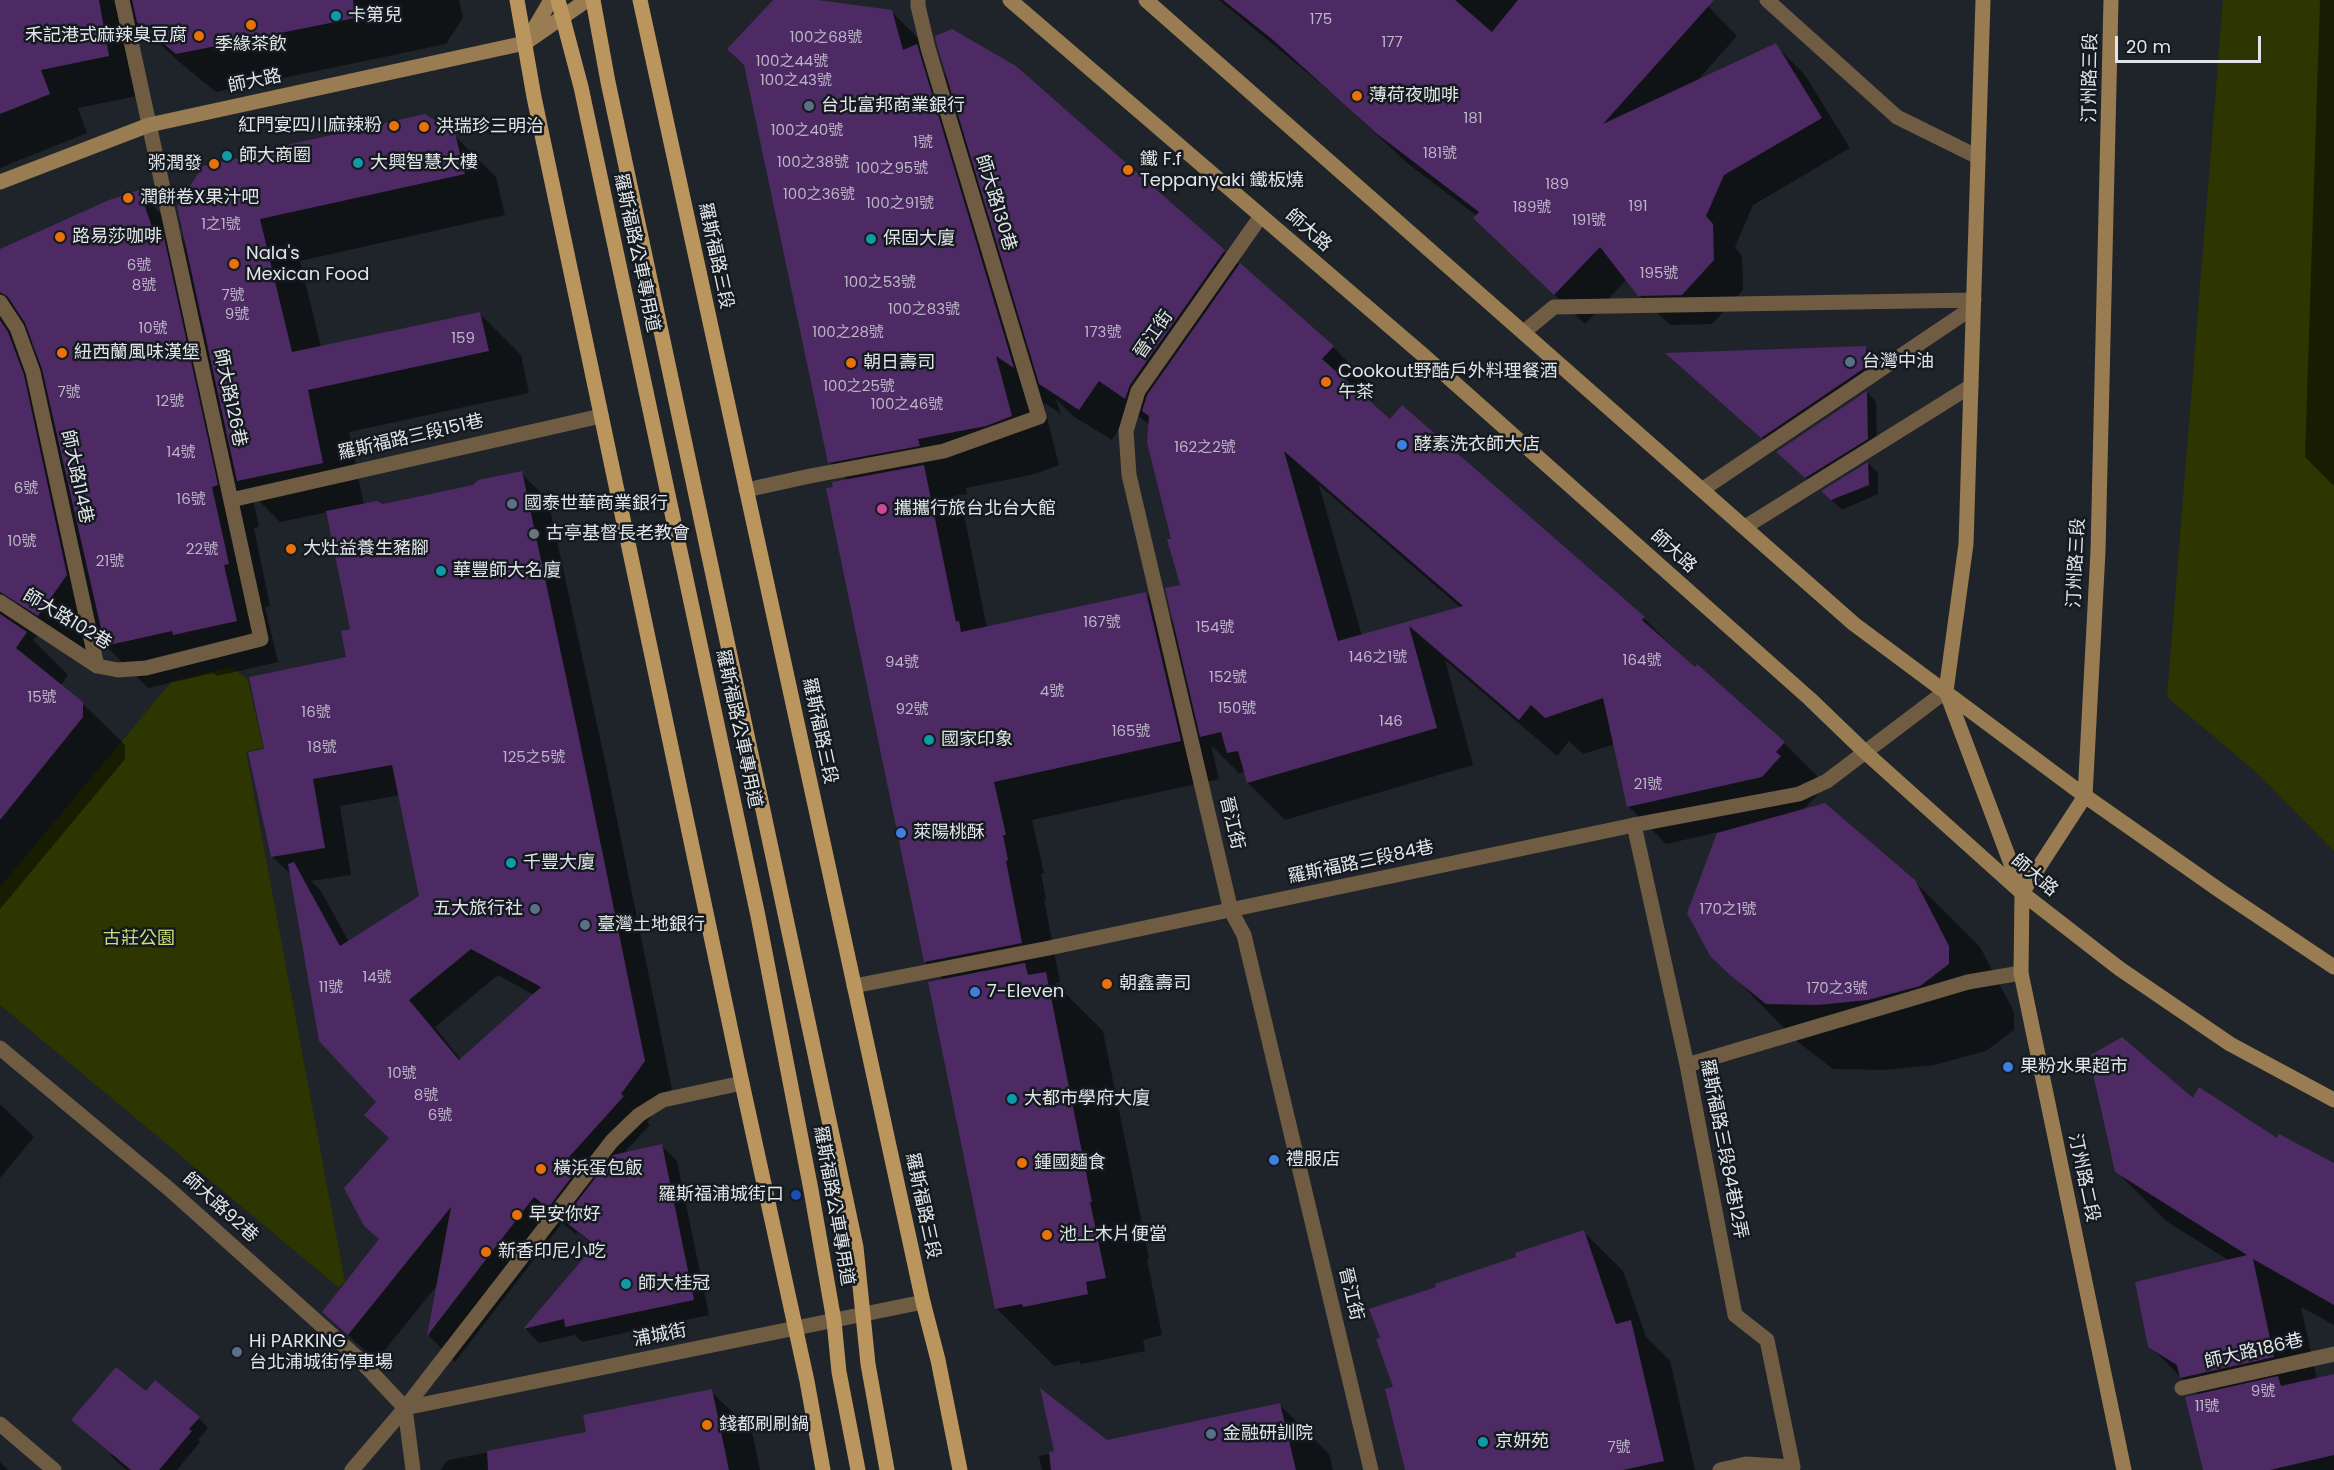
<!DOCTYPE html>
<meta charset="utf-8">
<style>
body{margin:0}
#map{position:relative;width:2334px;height:1470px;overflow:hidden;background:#1e2429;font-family:Poppins,sans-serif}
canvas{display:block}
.scale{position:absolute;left:2115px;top:36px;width:146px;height:27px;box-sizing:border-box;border:3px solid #e1e5e8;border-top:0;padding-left:8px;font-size:18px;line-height:21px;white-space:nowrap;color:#e1e5e8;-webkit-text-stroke:4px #141a1f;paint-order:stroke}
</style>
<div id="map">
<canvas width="2334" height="1470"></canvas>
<div class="scale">20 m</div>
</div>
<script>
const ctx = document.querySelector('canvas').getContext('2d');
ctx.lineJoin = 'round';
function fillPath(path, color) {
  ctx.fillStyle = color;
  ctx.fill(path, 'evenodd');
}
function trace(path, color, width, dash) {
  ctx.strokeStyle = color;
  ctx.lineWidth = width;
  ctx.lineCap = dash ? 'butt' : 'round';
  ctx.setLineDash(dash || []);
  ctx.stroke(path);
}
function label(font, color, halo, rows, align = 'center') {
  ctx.font = font + ' Poppins,"Noto Sans TC",sans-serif';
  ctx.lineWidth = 5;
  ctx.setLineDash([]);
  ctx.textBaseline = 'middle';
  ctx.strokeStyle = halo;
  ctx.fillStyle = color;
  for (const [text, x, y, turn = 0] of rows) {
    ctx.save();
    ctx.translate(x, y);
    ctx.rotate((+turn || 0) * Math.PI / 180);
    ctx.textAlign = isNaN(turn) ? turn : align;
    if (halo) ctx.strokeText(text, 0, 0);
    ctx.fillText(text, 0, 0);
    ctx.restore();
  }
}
fillPath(new Path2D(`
 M 2223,0 L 2334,0 L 2334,851 L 2258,774 L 2167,697 Z
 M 232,667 L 248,680 L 263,748 L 246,752 L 345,1282 L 338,1287 L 0,1005 L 0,887 L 172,681 Z`), '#2d3500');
fillPath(new Path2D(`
 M 0,0 L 459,0 L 463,18 L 446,44 L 216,92 L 177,60 L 152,36 L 151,39 L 134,25 L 147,94 L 78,108 L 87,133 L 0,168 Z
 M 775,0 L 807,0 L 892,12 L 940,60 L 944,73 L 950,79 L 1224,251 L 1333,347 L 1370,384 L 1360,395 L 1390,421 L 1644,618 L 1681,656 L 1784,743 L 1821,780 L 1813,790 L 1818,794 L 1802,811 L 1914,881 L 1980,947 L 2014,1012 L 2014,1030 L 1986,1051 L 1934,1065 L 1884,1070 L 1833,1069 L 1798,1042 L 1712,955 L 1689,913 L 1719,832 L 1666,844 L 1628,806 L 1615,744 L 1583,754 L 1569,741 L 1557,756 L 1445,660 L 1473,765 L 1285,820 L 1248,783 L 1245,772 L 1239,773 L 1211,745 L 1219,779 L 1032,820 L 1044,873 L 1041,874 L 1046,899 L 1044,899 L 1060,982 L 1055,983 L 1103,1031 L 1149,1259 L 1147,1259 L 1162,1335 L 1143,1340 L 1145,1351 L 1081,1364 L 1079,1361 L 1054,1366 L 996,1308 L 944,980 L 925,962 L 848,480 L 829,462 ZM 1056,399 L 1073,416 L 1112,440 L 1131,411 L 1150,425 L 1182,586 L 1175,623 L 1146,594 L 987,628 L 962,505 L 953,496 L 967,494 L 966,488 L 1035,474 L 1059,465 L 1043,402 L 1061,414 ZM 1319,485 L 1461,608 L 1362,636 Z
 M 1219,0 L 1702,0 L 1737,36 L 1696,82 L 1775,45 L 1805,75 L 1850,148 L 1753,205 L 1735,247 L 1742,256 L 1743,290 L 1712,324 L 1670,325 L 1639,295 L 1627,279 L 1585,324 L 1505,248 L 1477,216 L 1407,163 L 1338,98 Z
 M 2320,0 L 2334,0 L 2334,486 L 2305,457 Z
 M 454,135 L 496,177 L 505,215 L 300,261 L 321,347 L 479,313 L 521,355 L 529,393 L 349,432 L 364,505 L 383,505 L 474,486 L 521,473 L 548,500 L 605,761 L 672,1089 L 647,1122 L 650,1125 L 622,1155 L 662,1146 L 677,1161 L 709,1315 L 582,1342 L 575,1335 L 539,1343 L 525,1328 L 595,1246 L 577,1232 L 576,1234 L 562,1223 L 455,1362 L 429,1336 L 439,1283 L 376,1361 L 324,1312 L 380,1240 L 365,1225 L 390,1139 L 378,1102 L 291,875 L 272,856 L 265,750 L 348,658 L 352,630 L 328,512 L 280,522 L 252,494 L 259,527 L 254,528 L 270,606 L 265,607 L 278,662 L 217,676 L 213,673 L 148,688 L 106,646 L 102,626 L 81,657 L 44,634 L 34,638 L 33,640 L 68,675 L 61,685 L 82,703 L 125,745 L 125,759 L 0,909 L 0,250 L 139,192 L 181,234 L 184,242 ZM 33,340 L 37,355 L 32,346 ZM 400,795 L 421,896 L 349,942 L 321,891 L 311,881 L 351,875 L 340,806 ZM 498,975 L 534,995 L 461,1060 L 435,1027 Z
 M 1865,348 L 1875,358 L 1876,377 L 1772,447 L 1677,363 Z
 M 1867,392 L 1876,402 L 1877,449 L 1816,487 L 1788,461 Z
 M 1868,463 L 1878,473 L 1878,494 L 1842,510 L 1823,492 Z
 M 2194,1100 L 2334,1165 L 2334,1325 L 2301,1307 L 2317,1380 L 2334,1376 L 2334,1470 L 2204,1470 L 2199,1396 L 2150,1346 L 2230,1261 L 2166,1221 L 2116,1171 Z
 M 0,1104 L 34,1137 L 0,1178 Z
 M 1584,1232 L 1623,1271 L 1646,1337 L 1670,1361 L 1695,1470 L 1406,1470 L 1395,1388 L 1381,1338 L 1438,1288 Z
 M 711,1391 L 752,1432 L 760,1470 L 440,1470 L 448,1460 L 588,1433 Z
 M 146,1393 L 199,1418 L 208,1428 L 198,1440 L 200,1442 L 177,1470 L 126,1470 L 110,1455 L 112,1454 L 73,1420 Z
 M 1280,1405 L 1329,1454 L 1333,1470 L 1042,1470 L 1039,1456 Z
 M 0,1462 L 8,1470 L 0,1470 Z`), '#0007');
fillPath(new Path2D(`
 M 0,0 L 99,0 L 109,56 L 41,70 L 50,94 L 0,114 Z
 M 132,0 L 353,0 L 355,18 L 176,54 L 137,22 Z
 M 773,0 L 818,0 L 892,10 L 903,50 L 917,44 L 1014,368 L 996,356 L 1012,416 L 986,426 L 918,439 L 920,446 L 828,463 L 744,65 L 727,49 Z
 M 1223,0 L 1455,0 L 1492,32 L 1518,0 L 1714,0 L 1603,124 L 1776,43 L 1822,118 L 1724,175 L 1706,216 L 1713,224 L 1714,260 L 1682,295 L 1638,296 L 1600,247 L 1554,295 L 1473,218 L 1479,212 L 1376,133 L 1272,39 Z
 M 952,29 L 1016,66 L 1225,250 L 1130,385 L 1125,399 L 1099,381 L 1079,410 L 1039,384 L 937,45 L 935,36 Z
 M 425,114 L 455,133 L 465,174 L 260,219 L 292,352 L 480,312 L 489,351 L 308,390 L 323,463 L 237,481 L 177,206 L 203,166 L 252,155 L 251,153 Z
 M 139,190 L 156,238 L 162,228 L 218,485 L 212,487 L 229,564 L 224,565 L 237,621 L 173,635 L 172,631 L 105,646 L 42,369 L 25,323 L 8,297 L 0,292 L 0,249 L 109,200 Z
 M 1240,263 L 1334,346 L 1322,359 L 1390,419 L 1402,405 L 1645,617 L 1642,620 L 1695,667 L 1697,664 L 1785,742 L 1776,752 L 1781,756 L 1762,777 L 1627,807 L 1603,698 L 1545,718 L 1531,705 L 1519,720 L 1409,626 L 1437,728 L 1247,783 L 1238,751 L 1227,753 L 1221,732 L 1200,737 L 1165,588 L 1180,585 L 1167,539 L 1171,539 L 1147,442 L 1149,416 L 1142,411 L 1147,395 ZM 1284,451 L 1347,506 L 1463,606 L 1338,641 Z
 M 0,320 L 8,332 L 24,375 L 67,575 L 38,616 L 0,592 Z
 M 1866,346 L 1866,367 L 1761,438 L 1665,353 Z
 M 1867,391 L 1868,439 L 1805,478 L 1776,452 Z
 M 1868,462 L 1869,485 L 1831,500 L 1821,491 Z
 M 924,465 L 956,622 L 959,621 L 961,632 L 1146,592 L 1181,741 L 994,782 L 1006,835 L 1003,835 L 1008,860 L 1006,861 L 1022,943 L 924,962 L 826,488 L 833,487 L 832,482 Z
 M 522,471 L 578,733 L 645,1061 L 621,1094 L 624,1096 L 560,1167 L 583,1162 L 548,1208 L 534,1197 L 427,1336 L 451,1207 L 348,1335 L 322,1312 L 379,1239 L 364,1226 L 344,1188 L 389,1138 L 364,1115 L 376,1102 L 319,1041 L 288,864 L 294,862 L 340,946 L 419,896 L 392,765 L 313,779 L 325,848 L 271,857 L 248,752 L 264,749 L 249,677 L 346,657 L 341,631 L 350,629 L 326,511 L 377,501 L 383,504 L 473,485 L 478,480 ZM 471,949 L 541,987 L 459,1060 L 409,1000 Z
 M 0,614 L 27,632 L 16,648 L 83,702 L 83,717 L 0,820 Z
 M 1825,803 L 1915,880 L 1949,946 L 1949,964 L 1920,986 L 1868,1000 L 1817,1005 L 1766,1004 L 1731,976 L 1710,956 L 1687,913 L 1717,833 Z
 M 1025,963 L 1028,975 L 1046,972 L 1092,1202 L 1090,1202 L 1106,1278 L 1086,1282 L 1088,1294 L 1023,1307 L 1022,1304 L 995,1309 L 928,982 Z
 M 2122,1037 L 2193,1098 L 2199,1087 L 2277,1138 L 2279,1134 L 2334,1163 L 2334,1305 L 2253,1259 L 2274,1357 L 2180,1378 L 2177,1365 L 2148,1347 L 2135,1282 L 2247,1255 L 2115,1172 L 2089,1056 Z
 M 662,1144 L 694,1300 L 565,1327 L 564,1319 L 523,1329 L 595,1245 L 563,1220 L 613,1155 Z
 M 1584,1230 L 1616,1324 L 1631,1320 L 1664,1461 L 1623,1470 L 1405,1470 L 1385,1389 L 1393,1387 L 1376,1339 L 1380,1338 L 1369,1309 L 1436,1287 L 1435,1284 L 1516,1257 L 1515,1253 Z
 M 116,1367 L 146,1391 L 155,1380 L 200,1417 L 189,1429 L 192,1431 L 159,1470 L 131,1470 L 71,1420 Z
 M 2334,1374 L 2334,1455 L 2270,1470 L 2203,1470 L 2185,1397 L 2278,1376 L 2281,1386 Z
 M 1040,1388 L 1107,1440 L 1280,1403 L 1296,1470 L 1051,1470 L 1049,1452 L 1054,1451 Z
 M 712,1389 L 729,1470 L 488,1470 L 487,1451 L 586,1432 L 583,1415 Z`), '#4d2a63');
trace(new Path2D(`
 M 1767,0 L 1897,117 L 1978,157
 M 1261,216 L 1138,391 L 1126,431 L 1129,475 L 1231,911 L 1244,935 L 1371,1470
 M 0,302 L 17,328 L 33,372 L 97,666
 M 1525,331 L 1554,307 L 1974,300
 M 1703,489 L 1972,308
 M 746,490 L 810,476 L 944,451 L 1039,417 L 928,48 L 918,6 L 918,0
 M 231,500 L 601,416
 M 1745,527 L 1971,386
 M 0,602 L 97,666 L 118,670 L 146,668 L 261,639 L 122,0
 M 1634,825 L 1687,1065 L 1735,1315 L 1767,1340 L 1793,1467 L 1746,1464 L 1720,1470
 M 0,1048 L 168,1188 L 359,1359 L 405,1408
 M 1687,1065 L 1968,982 L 2021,973
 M 2182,1388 L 2334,1354
 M 405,1408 L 612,1141 L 639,1115 L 663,1100 L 742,1083
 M 405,1408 L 413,1470
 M 0,1424 L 54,1470`), '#6f5c42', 15);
trace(new Path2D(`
 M 854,986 L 1049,948 L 1634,825 L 1799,794 L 1827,781 L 1946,691
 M 352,1470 L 405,1408 L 923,1302`), '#6f5c42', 15);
trace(new Path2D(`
 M 1010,0 L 1423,355 L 1810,699 L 1865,752 L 2022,893 L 2120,969 L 2230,1044 L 2334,1100
 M 1146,0 L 1854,624 L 2085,796 L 2222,892 L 2334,967
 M 1983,0 L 1966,544 L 1946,691 L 2022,893 L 2021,973 L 2124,1470
 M 528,39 L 551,0
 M 0,182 L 149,125 L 525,43 L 587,0
 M 2022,893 L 2085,796 L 2098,551 L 2111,0`), '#9a7c52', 15);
trace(new Path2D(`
 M 517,0 L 534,97 L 742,1083 L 807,1381 L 823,1470
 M 558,0 L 581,87 L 758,916 L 811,1190 L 834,1321 L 839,1372 L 858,1470
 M 593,0 L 608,82 L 856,1247 L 868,1364 L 887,1470
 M 640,0 L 923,1302 L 938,1360 L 960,1470`), '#bb955e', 15);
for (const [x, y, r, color] of [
 [336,16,6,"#0f9aa8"],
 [251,25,6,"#e8710a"],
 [199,36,6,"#e8710a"],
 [1357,96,6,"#e8710a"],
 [809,106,6,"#5c6f8a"],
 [394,126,6,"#e8710a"],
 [424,127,6,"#e8710a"],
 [227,156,6,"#0f9aa8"],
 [358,163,6,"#0f9aa8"],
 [214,164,6,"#e8710a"],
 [1128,170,6,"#e8710a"],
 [128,198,6,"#e8710a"],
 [60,237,6,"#e8710a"],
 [871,239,6,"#0f9aa8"],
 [234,264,6,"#e8710a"],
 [62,353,6,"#e8710a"],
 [1850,362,6,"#5c6f8a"],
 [851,363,6,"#e8710a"],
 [1326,382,6,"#e8710a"],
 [1402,445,6,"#3f7fe0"],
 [512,504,6,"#5c6f8a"],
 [882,509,6,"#d1479c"],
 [534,534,6,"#6b7280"],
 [291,549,6,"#e8710a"],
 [441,571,6,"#0f9aa8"],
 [929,740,6,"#0f9aa8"],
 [901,833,6,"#3f7fe0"],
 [511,863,6,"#0f9aa8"],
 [535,909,6,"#5c6f8a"],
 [585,925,6,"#5c6f8a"],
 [1107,984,6,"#e8710a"],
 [975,992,6,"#3f7fe0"],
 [2008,1067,6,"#3f7fe0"],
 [1012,1099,6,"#0f9aa8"],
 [1274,1160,6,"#3f7fe0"],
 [1022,1163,6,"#e8710a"],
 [541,1169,6,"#e8710a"],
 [796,1195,6,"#1a4fb4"],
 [517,1215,6,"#e8710a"],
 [1047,1235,6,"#e8710a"],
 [486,1252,6,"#e8710a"],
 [626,1284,6,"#0f9aa8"],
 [237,1352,6,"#5c6f8a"],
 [707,1425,6,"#e8710a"],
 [1211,1434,6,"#5c6f8a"],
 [1483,1442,6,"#0f9aa8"]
]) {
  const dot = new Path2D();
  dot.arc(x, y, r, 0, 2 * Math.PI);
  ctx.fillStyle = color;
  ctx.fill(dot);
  trace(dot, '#141a1f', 2);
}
label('15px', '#bcb6c7', null, [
 ["175",1321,20],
 ["100之68號",826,38],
 ["177",1392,43],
 ["100之44號",792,62],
 ["100之43號",796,81],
 ["181",1473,119],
 ["100之40號",807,131],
 ["1號",923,143],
 ["181號",1440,154],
 ["100之38號",813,163],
 ["100之95號",892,169],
 ["189",1557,185],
 ["100之36號",819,195],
 ["100之91號",900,204],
 ["191",1638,207],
 ["189號",1532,208],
 ["191號",1589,221],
 ["1之1號",221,225],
 ["6號",139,266],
 ["195號",1659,274],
 ["100之53號",880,283],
 ["8號",144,286],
 ["7號",233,296],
 ["100之83號",924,310],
 ["9號",237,315],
 ["10號",153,329],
 ["100之28號",848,333],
 ["173號",1103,333],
 ["159",463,339],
 ["100之25號",859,387],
 ["7號",69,393],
 ["12號",170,402],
 ["100之46號",907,405],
 ["162之2號",1205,448],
 ["14號",181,453],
 ["6號",26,489],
 ["16號",191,500],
 ["10號",22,542],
 ["22號",202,550],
 ["21號",110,562],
 ["167號",1102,623],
 ["154號",1215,628],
 ["146之1號",1378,658],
 ["164號",1642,661],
 ["94號",902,663],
 ["152號",1228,678],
 ["4號",1052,692],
 ["15號",42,698],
 ["150號",1237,709],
 ["92號",912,710],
 ["16號",316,713],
 ["146",1391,722],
 ["165號",1131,732],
 ["18號",322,748],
 ["125之5號",534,758],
 ["21號",1648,785],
 ["170之1號",1728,910],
 ["14號",377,978],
 ["11號",331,988],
 ["170之3號",1837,989],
 ["10號",402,1074],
 ["8號",426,1096],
 ["6號",440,1116],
 ["9號",2263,1392],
 ["11號",2207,1407],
 ["7號",1619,1448]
]);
label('18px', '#e1e5e8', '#141a1f', [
 ["卡第兒",348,16],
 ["禾記港式麻辣臭豆腐",187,36,"right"],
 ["季緣茶飲",251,45,"center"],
 ["薄荷夜咖啡",1369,96],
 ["台北富邦商業銀行",821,106],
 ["紅門宴四川麻辣粉",382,126,"right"],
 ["洪瑞珍三明治",436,127],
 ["師大商圈",239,156],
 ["鐵 F.f",1140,160],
 ["Teppanyaki 鐵板燒",1140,181],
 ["大興智慧大樓",370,163],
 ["粥潤發",202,164,"right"],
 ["潤餅卷X果汁吧",140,198],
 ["路易莎咖啡",72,237],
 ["保固大廈",883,239],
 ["Nala's",246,254],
 ["Mexican Food",246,275],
 ["紐西蘭風味漢堡",74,353],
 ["台灣中油",1862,362],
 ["朝日壽司",863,363],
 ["Cookout野酷戶外料理餐酒",1338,372],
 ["午茶",1338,393],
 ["酵素洗衣師大店",1414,445],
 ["國泰世華商業銀行",524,504],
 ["攜攜行旅台北台大館",894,509],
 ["古亭基督長老教會",546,534],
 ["大灶益養生豬腳",303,549],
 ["華豐師大名廈",453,571],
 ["國家印象",941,740],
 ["萊陽桃酥",913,833],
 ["千豐大廈",523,863],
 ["五大旅行社",523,909,"right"],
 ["臺灣土地銀行",597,925],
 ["朝鑫壽司",1119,984],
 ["7-Eleven",987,992],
 ["果粉水果超市",2020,1067],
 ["大都市學府大廈",1024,1099],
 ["禮服店",1286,1160],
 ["鍾國麵食",1034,1163],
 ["橫浜蛋包飯",553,1169],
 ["羅斯福浦城街口",784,1195,"right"],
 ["早安你好",529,1215],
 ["池上木片便當",1059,1235],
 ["新香印尼小吃",498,1252],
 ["師大桂冠",638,1284],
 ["Hi PARKING",249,1342],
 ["台北浦城街停車場",249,1363],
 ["錢都刷刷鍋",719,1425],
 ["金融研訓院",1223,1434],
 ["京妍苑",1495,1442]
], 'left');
label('18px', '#e1e5e8', '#141a1f', [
 ["汀州路三段",2091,78,-89],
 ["師大路",255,82,-12],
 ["師大路130巷",995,203,73],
 ["師大路",1308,231,41],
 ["羅斯福路公車專用道",636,253,78],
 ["羅斯福路三段",715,256,78],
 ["晉江街",1154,335,-55],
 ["師大路126巷",229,398,78],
 ["羅斯福路三段151巷",411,438,-13],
 ["師大路114巷",76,477,78],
 ["師大路",1673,552,42],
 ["汀州路三段",2077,563,-87],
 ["師大路102巷",67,620,31],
 ["羅斯福路公車專用道",738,729,78],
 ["羅斯福路三段",819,731,78],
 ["晉江街",1231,823,77],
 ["羅斯福路三段84巷",1361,863,-12],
 ["師大路",2034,876,40],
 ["羅斯福路三段84巷12弄",1723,1149,79],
 ["汀州路二段",2083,1178,78],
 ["羅斯福路公車專用道",833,1206,80],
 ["羅斯福路三段",922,1206,78],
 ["師大路92巷",220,1208,42],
 ["晉江街",1350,1294,77],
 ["浦城街",660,1336,-11],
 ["師大路186巷",2254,1352,-13]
]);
label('18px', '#cadf78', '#141a1f', [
 ["古莊公園",139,939]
]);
</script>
